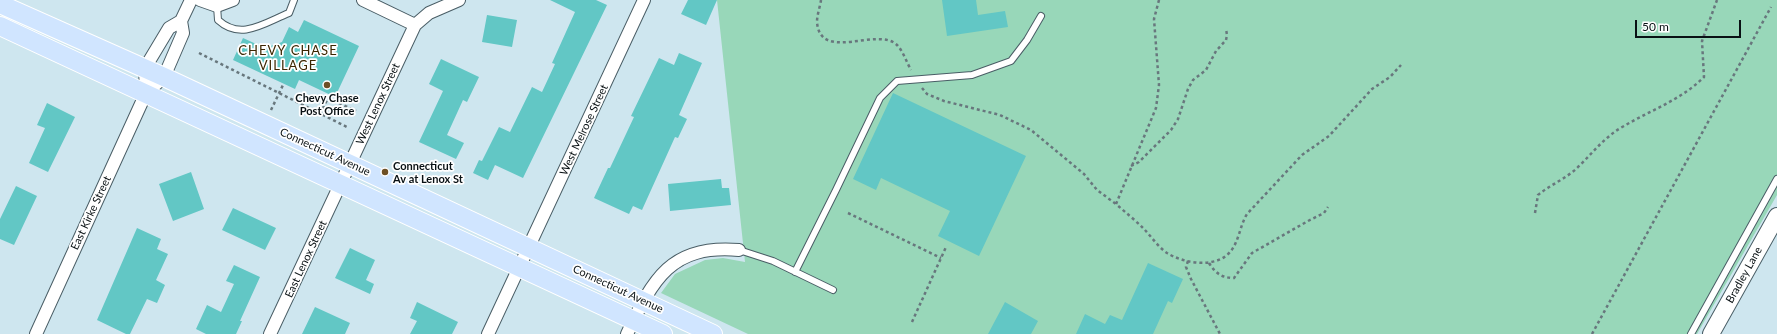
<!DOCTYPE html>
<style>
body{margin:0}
#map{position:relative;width:1777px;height:334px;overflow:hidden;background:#cee6ef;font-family:Lato,sans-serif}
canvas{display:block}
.scale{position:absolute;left:1635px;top:20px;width:106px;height:18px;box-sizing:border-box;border:2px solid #091114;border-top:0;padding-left:5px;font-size:12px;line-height:14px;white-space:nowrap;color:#091114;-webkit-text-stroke:3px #fff;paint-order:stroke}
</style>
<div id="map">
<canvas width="1777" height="334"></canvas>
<div class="scale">50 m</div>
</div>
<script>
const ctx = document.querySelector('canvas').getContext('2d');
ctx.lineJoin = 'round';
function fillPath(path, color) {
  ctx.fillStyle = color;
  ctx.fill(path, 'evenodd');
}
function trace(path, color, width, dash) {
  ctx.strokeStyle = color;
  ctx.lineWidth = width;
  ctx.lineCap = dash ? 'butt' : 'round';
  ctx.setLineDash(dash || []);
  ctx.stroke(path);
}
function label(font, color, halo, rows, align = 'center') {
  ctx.font = font + ' Lato,sans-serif';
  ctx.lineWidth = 3.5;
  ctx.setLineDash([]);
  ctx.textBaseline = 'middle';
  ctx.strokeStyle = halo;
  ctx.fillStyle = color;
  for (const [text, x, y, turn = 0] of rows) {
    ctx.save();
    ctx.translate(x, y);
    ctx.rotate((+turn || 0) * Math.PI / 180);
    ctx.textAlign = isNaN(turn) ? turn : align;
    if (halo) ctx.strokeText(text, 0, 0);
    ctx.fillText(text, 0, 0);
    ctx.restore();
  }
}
fillPath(new Path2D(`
 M 717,0 L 1777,0 L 1777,195 L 1697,334 L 748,334 L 661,293 L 675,274 L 705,260 L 723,258 L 745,262 Z`), '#98d7b9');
fillPath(new Path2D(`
 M 550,0 L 596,0 L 607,5 L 523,178 L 495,165 L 488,180 L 473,173 L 479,160 L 482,161 L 499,127 L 510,132 L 532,87 L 542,92 L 555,64 L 552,63 L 575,12 Z
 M 688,0 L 717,0 L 706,25 L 681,14 Z
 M 942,0 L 976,0 L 978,15 L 1005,11 L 1008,27 L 947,36 Z
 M 487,15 L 517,20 L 512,47 L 482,42 Z
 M 304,20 L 359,46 L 335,97 L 299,80 L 295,89 L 233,60 L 243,38 L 265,48 L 282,42 L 289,27 L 298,32 Z
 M 679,53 L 702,63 L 679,115 L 687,119 L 678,138 L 675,137 L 642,210 L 633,206 L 629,214 L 594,198 L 608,168 L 610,168 L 634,117 L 631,116 L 659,58 L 674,65 Z
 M 441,59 L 479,77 L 467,102 L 463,100 L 447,135 L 464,143 L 456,159 L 419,142 L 443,91 L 429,84 Z
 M 893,93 L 1026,156 L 979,256 L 938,236 L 950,211 L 881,178 L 876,190 L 853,179 Z
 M 47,103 L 75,117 L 48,172 L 29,163 L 45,128 L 37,125 Z
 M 191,172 L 204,209 L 173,221 L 159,184 Z
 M 721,179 L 722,188 L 729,188 L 731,205 L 670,211 L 668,184 Z
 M 16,186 L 37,196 L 14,245 L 0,239 L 0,219 Z
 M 233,208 L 276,228 L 265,250 L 222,230 Z
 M 137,228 L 161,239 L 157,249 L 168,254 L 156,280 L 165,285 L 157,303 L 147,299 L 130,334 L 126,334 L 97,320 Z
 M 350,248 L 375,260 L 366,280 L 374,284 L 370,294 L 335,278 Z
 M 1148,263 L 1183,279 L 1172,303 L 1168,301 L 1153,334 L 1076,334 L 1085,314 L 1105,324 L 1110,315 L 1122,320 Z
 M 234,265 L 260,277 L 240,321 L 242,321 L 236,334 L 206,334 L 196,329 L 207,305 L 221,312 L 234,284 L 226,281 Z
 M 417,302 L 458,322 L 452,334 L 410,334 L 417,321 L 410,318 Z
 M 1005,302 L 1038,321 L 1031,334 L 988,334 Z
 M 315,307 L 350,323 L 345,334 L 302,334 Z`), '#62c7c5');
const service = new Path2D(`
 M 217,6 L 218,20 C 241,41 264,23 289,13 L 294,0
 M 739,250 L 773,261 L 833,290
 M 795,272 L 836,190 L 880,98 L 897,81 L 972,75 L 1011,61 L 1027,40 L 1041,16
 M 1691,334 L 1777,179`);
const minor = new Path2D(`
 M 200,0 L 217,6 L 233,0
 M 363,0 L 415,25
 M 146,93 L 145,68 L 169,28 L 181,21 L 191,0
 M 36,334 L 146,93 L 164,77 L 183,33 L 181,21
 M 270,334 L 415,25 L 429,13 L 459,0
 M 488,334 L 644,0
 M 627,334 C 653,279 671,244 739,250`);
const secondary = new Path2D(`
 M 1711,334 L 1777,216`);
const primary = new Path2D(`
 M 0,4 L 164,77 L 713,334
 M 0,26 L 663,334`);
trace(service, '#495d65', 8);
trace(minor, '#495d65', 14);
trace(secondary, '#495d65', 18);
trace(primary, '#fff', 20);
trace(new Path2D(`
 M 821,0 C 820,7 817,15 817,22 C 820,63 878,26 897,45 C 903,51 907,63 911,70
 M 1159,0 L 1154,19 L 1159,85 L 1156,108 L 1116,204 C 1125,212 1135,220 1143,228 C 1151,236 1158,247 1167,253 C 1183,263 1212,268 1227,255 C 1239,245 1239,227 1247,214 L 1302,155 L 1329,136 L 1372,89 L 1390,77 L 1401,65
 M 199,53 L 349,128
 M 922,88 L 927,94 L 944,101 L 1000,115 L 1031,130 L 1084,174 L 1097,190 L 1116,204
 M 271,110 L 283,85
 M 320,114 L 328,98 L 356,111
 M 1131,166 L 1139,162 L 1171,130 L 1178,119 L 1188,89 L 1193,80 L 1206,70 L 1216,51 L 1226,40 L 1227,35 L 1226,29
 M 848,213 L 941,258
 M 1535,213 L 1538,195 C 1550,185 1565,179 1576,169 C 1592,154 1604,137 1624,126 C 1651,110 1681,100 1704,77 L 1702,41 L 1717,0
 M 1188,261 L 1186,267 L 1191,279 L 1220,334
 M 1209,263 C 1215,273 1222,278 1234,278 L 1252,253 L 1308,221 L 1324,213 L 1328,207
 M 912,322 L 946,247
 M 1592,334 L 1771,7`), '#68777d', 2.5, [3, 3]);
trace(service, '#fff', 6);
trace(minor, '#fff', 12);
trace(secondary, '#fff', 16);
trace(primary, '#d0e5ff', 18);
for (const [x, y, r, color] of [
 [327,85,4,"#6e4f24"],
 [385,172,4,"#6e4f24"]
]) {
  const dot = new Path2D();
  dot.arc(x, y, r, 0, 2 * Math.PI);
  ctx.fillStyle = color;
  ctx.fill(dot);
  trace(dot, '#fff', 1.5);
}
label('bold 11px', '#091114', '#fff', [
 ["Chevy Chase",327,98],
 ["Post Office",327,111],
 ["Connecticut",393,166,"left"],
 ["Av at Lenox St",393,179,"left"]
]);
label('11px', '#091114', '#fff', [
 ["West Lenox Street",378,104,-65],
 ["West Melrose Street",584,130,-65],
 ["Connecticut Avenue",325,152,25],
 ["East Kirke Street",91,213,-65],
 ["East Lenox Street",306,259,-65],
 ["Bradley Lane",1744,275,-61],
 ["Connecticut Avenue",618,289,25]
]);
ctx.letterSpacing = '1px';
label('13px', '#3c2601', '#fff', [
 ["CHEVY CHASE",288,51],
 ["VILLAGE",288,66]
]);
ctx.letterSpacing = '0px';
</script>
